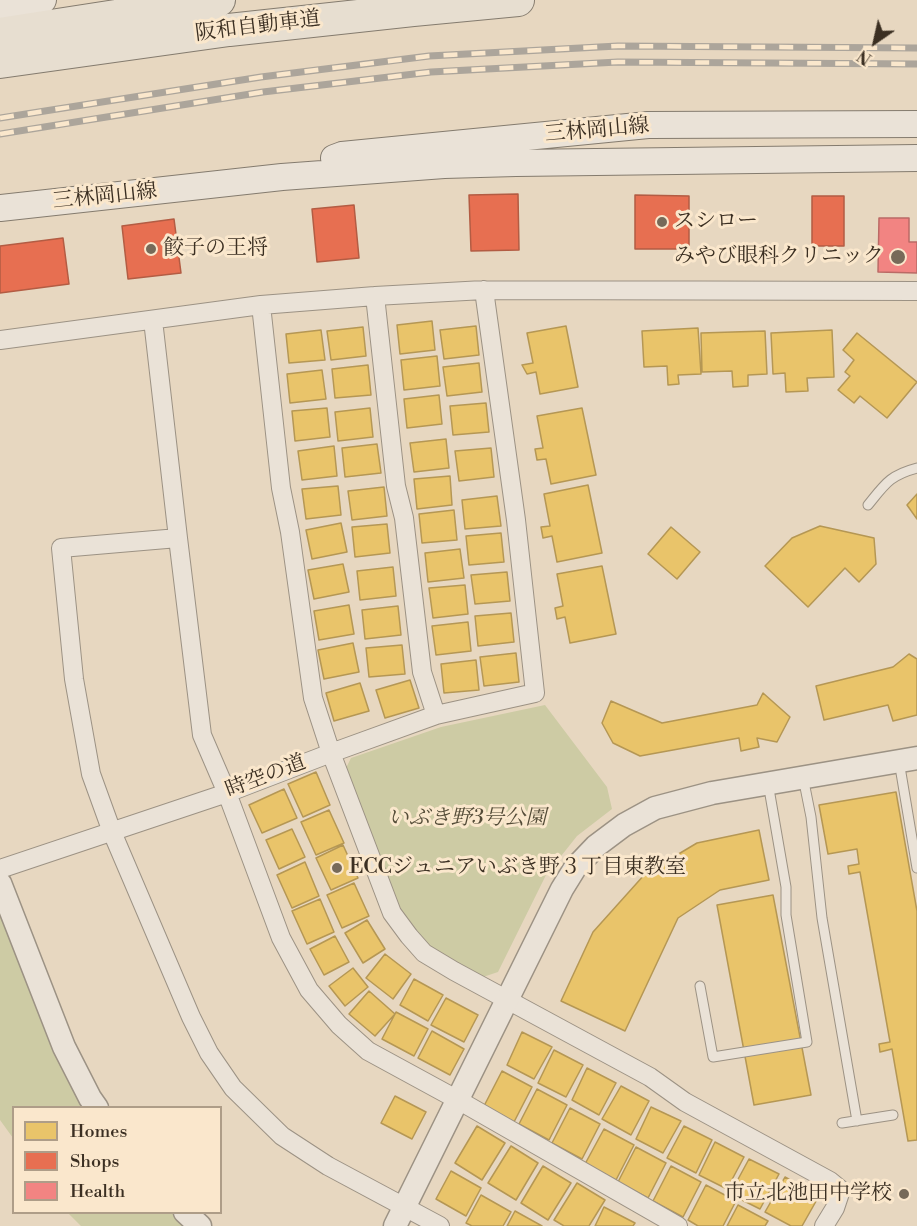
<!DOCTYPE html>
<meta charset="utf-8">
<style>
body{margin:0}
#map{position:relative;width:917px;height:1226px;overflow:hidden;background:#e7d7c0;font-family:"Libre Bodoni",serif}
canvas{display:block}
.legend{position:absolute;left:12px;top:1106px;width:210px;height:108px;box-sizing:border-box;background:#fae7cc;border:2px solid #ae9d88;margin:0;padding:8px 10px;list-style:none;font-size:18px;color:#3b2f22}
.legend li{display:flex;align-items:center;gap:12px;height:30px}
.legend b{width:30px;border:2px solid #ae9d88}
.north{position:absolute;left:845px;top:12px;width:60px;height:60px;-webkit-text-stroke:4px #fae7cc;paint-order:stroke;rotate:214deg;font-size:16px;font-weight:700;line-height:24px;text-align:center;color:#3b2f22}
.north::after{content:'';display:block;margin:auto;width:21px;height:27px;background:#3b2f22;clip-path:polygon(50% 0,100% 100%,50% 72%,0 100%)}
</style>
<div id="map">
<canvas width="917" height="1226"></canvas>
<ul class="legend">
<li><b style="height:16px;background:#e9c46a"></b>Homes</li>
<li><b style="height:16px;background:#e76f51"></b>Shops</li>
<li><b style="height:16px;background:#f28482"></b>Health</li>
</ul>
<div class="north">N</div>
</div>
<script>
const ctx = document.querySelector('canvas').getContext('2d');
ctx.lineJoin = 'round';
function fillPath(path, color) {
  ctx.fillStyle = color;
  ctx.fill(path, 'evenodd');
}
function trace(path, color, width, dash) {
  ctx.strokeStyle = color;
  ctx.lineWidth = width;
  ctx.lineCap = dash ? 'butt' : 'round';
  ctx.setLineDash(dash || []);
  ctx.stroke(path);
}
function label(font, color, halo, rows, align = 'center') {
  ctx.font = font + ' "Libre Bodoni","Noto Serif JP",serif';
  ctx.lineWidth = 6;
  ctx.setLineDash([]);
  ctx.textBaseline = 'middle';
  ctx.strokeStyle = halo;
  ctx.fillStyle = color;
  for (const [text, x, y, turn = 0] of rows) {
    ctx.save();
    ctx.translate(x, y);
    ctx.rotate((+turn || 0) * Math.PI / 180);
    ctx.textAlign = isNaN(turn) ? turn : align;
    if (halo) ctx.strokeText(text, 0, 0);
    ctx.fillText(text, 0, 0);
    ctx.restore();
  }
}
fillPath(new Path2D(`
 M 545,705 L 607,787 L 612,809 L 577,836 L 546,875 L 498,972 L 483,977 C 457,963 428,950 410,926 C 407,921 404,915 401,910 L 346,768 L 351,758 L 441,727 Z
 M 0,908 L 90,1107 L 14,1108 L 13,1138 L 0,1120 Z
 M 68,1213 L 174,1213 L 193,1226 L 81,1226 Z`), '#cdcba4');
const homes = new Path2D(`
 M 432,321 L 435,350 L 400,354 L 397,325 Z
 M 476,326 L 479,355 L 444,359 L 440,330 Z
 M 566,326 L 578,387 L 540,394 L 536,372 L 527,374 L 522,365 L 533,363 L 527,333 Z
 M 363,327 L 366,356 L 331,360 L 327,331 Z
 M 698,328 L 701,374 L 678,375 L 679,384 L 668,385 L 667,366 L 644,367 L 642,331 Z
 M 321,330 L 325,360 L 289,363 L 286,334 Z
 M 832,330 L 834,377 L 807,378 L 808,391 L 786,392 L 785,373 L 773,374 L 771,333 Z
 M 765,331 L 767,374 L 748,375 L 748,386 L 733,387 L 732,371 L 702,372 L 701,333 Z
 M 857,333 L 917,382 L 887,418 L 860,396 L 854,403 L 838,390 L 850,376 L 845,372 L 854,360 L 843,350 Z
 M 437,356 L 440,386 L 404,390 L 401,360 Z
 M 479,363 L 482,392 L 447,396 L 443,367 Z
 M 368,365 L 371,395 L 335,398 L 332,369 Z
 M 322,370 L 326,399 L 290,403 L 287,374 Z
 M 439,395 L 442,424 L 407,428 L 404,399 Z
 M 486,403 L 489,432 L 453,435 L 450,406 Z
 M 327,408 L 330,437 L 295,441 L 292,411 Z
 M 370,408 L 373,437 L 338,441 L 335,412 Z
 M 582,408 L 596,475 L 551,484 L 546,459 L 537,460 L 535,449 L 543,448 L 537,416 Z
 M 446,439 L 449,468 L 414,472 L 410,443 Z
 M 377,444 L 381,473 L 345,477 L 342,448 Z
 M 334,446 L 337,476 L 302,480 L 298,451 Z
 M 491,448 L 494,477 L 459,481 L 455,451 Z
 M 450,476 L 452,505 L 417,509 L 414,479 Z
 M 588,485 L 602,553 L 557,562 L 552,536 L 543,538 L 541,527 L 550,526 L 544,494 Z
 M 338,486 L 341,515 L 306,519 L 302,489 Z
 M 384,487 L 387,516 L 352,520 L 348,491 Z
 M 917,494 L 917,519 L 907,505 Z
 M 497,496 L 501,526 L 465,529 L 462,500 Z
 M 454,510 L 457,540 L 422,543 L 419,514 Z
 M 341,523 L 347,552 L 312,559 L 306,530 Z
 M 387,524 L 390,553 L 355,557 L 352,527 Z
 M 820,526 L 874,538 L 876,564 L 859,582 L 845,568 L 808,607 L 765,566 L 792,538 Z
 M 671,527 L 700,552 L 677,579 L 648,554 Z
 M 501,533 L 504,562 L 469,565 L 466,536 Z
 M 460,549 L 464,578 L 428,582 L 425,553 Z
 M 343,564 L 349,592 L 314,599 L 308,570 Z
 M 602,566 L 616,634 L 570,643 L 565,617 L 557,619 L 555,608 L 563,606 L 557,574 Z
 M 393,567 L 396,596 L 360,600 L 357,571 Z
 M 507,572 L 510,601 L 475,604 L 471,575 Z
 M 465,585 L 468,614 L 433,618 L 429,588 Z
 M 349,605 L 354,634 L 319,640 L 314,611 Z
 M 398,606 L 401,635 L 365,639 L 362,610 Z
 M 511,613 L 514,642 L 478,646 L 475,616 Z
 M 468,622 L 471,651 L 436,655 L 432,626 Z
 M 353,643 L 359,672 L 324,679 L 318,650 Z
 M 402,645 L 405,674 L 369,677 L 366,648 Z
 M 516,653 L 519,682 L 484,686 L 480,657 Z
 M 909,654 L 917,659 L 917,715 L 893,721 L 888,705 L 824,720 L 816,686 L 893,667 Z
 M 476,660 L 479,690 L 444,693 L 441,664 Z
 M 410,680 L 419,708 L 385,718 L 376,690 Z
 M 360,683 L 369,711 L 334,721 L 326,693 Z
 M 763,693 L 790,717 L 777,742 L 757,738 L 759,747 L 741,751 L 739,738 L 640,756 L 613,743 L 602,723 L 611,701 L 662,723 L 757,705 Z
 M 316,772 L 330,805 L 303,817 L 288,784 Z
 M 284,789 L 297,818 L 262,833 L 249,805 Z
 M 896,792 L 917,911 L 917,1140 L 908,1141 L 892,1049 L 880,1052 L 879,1044 L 890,1042 L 860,872 L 849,874 L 848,866 L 859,864 L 857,849 L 828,854 L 819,805 Z
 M 329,810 L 344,843 L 316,855 L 301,822 Z
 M 292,829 L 305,857 L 279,869 L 266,840 Z
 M 759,830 L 769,880 L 720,890 L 678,918 L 625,1031 L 561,1001 L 593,932 L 645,874 L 697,843 Z
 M 343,845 L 358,878 L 331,890 L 316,858 Z
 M 305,862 L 319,896 L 292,908 L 277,875 Z
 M 354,883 L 369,916 L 342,928 L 327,895 Z
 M 773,895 L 811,1095 L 754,1105 L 717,905 Z
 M 320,899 L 334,932 L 307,944 L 292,911 Z
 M 367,920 L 385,949 L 363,963 L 345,933 Z
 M 335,936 L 349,962 L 324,975 L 310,949 Z
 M 385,954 L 411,974 L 393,999 L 366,978 Z
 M 353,968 L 368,987 L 345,1006 L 329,986 Z
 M 414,979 L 443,995 L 428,1021 L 400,1005 Z
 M 369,991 L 395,1014 L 375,1036 L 349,1014 Z
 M 446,998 L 478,1015 L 464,1042 L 431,1025 Z
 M 396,1012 L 428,1029 L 414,1056 L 382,1039 Z
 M 432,1031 L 464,1049 L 450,1075 L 418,1058 Z
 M 522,1032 L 552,1047 L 534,1079 L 507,1065 Z
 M 554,1050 L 583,1065 L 566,1097 L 538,1083 Z
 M 587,1068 L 616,1083 L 599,1115 L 572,1100 Z
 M 502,1071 L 532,1087 L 514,1122 L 484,1106 Z
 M 621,1086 L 649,1101 L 631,1135 L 602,1119 Z
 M 537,1089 L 567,1105 L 549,1140 L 519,1124 Z
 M 395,1096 L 426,1112 L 412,1139 L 381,1123 Z
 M 651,1107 L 681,1121 L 663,1153 L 636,1139 Z
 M 570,1108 L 600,1124 L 582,1159 L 552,1143 Z
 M 477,1126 L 505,1143 L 482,1180 L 455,1163 Z
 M 684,1126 L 712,1140 L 696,1173 L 667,1158 Z
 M 604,1129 L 634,1145 L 616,1180 L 585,1164 Z
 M 715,1142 L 744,1157 L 727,1189 L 699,1175 Z
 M 511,1146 L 538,1163 L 516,1200 L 488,1183 Z
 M 636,1147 L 666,1163 L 648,1198 L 618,1182 Z
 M 749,1159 L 779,1174 L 760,1209 L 730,1194 Z
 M 543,1166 L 571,1183 L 548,1220 L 521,1203 Z
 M 671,1166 L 701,1182 L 683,1217 L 653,1201 Z
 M 451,1171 L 481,1188 L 466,1216 L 436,1199 Z
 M 785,1177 L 819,1196 L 802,1226 L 791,1226 L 765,1212 Z
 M 577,1183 L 605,1200 L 589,1226 L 564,1226 L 554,1220 Z
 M 706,1185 L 736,1201 L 723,1226 L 698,1226 L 688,1220 Z
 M 481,1195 L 511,1212 L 503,1226 L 472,1226 L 466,1223 Z
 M 738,1205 L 768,1221 L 765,1226 L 727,1226 Z
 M 604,1207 L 635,1223 L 633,1226 L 595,1226 Z
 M 515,1211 L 542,1226 L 507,1226 Z`);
fillPath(homes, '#e9c46a');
trace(homes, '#b59754', 1.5);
const shops = new Path2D(`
 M 518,194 L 519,250 L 471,251 L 469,195 Z
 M 635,195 L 689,196 L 689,249 L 635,249 Z
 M 812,196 L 844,196 L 844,246 L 812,246 Z
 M 354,205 L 359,258 L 317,262 L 312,209 Z
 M 174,219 L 181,273 L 128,279 L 122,226 Z
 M 63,238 L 69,284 L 0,293 L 0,246 Z`);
fillPath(shops, '#e76f51');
trace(shops, '#b35c43', 1.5);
const health = new Path2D(`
 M 879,218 L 909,218 L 909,242 L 917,242 L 917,273 L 878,272 Z`);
fillPath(health, '#f28482');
trace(health, '#bb6a65', 1.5);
const service = new Path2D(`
 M 868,505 C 885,484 890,475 917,468
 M 899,761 L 917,868
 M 803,777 L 811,817 L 822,918 L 857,1121
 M 700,986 L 713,1057 L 807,1042 L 786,915 L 786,887 L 768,783
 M 842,1123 L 893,1115`);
const minor = new Path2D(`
 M 375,296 L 396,486 L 404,518 L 422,672 L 436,715
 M 261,305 L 281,488 L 290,532 L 313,698 L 331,753 L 392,913 L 409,936 L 424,953 L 454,971 L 650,1077 L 685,1102 L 830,1181 L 841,1190 L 835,1208 L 824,1226
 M 153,320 L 178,538 L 202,735 L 227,793 L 281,938 L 309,990 L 339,1025 L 368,1051 L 458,1100 L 678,1226
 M 0,340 L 261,305 L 375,296 L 484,290 L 917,291
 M 178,538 L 61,548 L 74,679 L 91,774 L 112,832 L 191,1017 L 209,1053 L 233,1088 L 282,1136 L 328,1166 L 440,1226
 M 0,869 L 227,793 L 331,753 L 436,715 L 535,693 L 516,520 L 484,290`);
const tertiary = new Path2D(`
 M 0,883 L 64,1047 L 90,1098 L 97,1108
 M 185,1212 L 200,1226
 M 395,1226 L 562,889 L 575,868 L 596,846 L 624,825 L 655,808 L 712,793 L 917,758`);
const secondary = new Path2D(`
 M 0,13 L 43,0
 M 334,158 L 342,155 L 648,125 L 917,124
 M 0,208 L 282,177 L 444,165 L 516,163 L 917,158`);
const motorway = new Path2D(`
 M 0,34 L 219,0
 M 0,62 L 229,30 L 413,10 L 518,0`);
trace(service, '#9c9284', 11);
trace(minor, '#9c9284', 20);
trace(tertiary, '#9c9284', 25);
trace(secondary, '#847b6e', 28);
trace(motorway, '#847b6e', 34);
trace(service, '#eae2d7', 9);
trace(minor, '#eae2d7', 18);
trace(tertiary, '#eae2d7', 22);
trace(secondary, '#eae2d7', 26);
trace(motorway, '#e7ded0', 32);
const rail = new Path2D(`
 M 0,118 L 261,77 L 429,56 L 618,46 L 917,48
 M 0,134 L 263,92 L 431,72 L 618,62 L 917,64`);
trace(rail, '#aca59b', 7);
trace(rail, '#fae7cc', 4.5, [14]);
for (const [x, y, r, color] of [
 [662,222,6,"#776a59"],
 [151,249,6,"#776a59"],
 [898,257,8,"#776a59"],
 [337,868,6,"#776a59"],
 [904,1194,6,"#776a59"]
]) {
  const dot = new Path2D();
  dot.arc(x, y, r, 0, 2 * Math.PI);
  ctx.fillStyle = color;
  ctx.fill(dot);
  trace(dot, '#fae7cc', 2);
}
label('21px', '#3b2f22', '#fae7cc', [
 ["阪和自動車道",258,27,-7],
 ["三林岡山線",597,131,-5],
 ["三林岡山線",105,197,-6],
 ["時空の道",266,777,-21]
]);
label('21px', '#3b2f22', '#fae7cc', [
 ["スシロー",674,222],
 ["餃子の王将",163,249],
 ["みやび眼科クリニック",884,257,"right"],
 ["ECCジュニアいぶき野３丁目東教室",349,868],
 ["市立北池田中学校",892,1194,"right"]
], 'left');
label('italic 21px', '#544c38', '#fae7cc', [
 ["いぶき野3号公園",467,819]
]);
</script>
